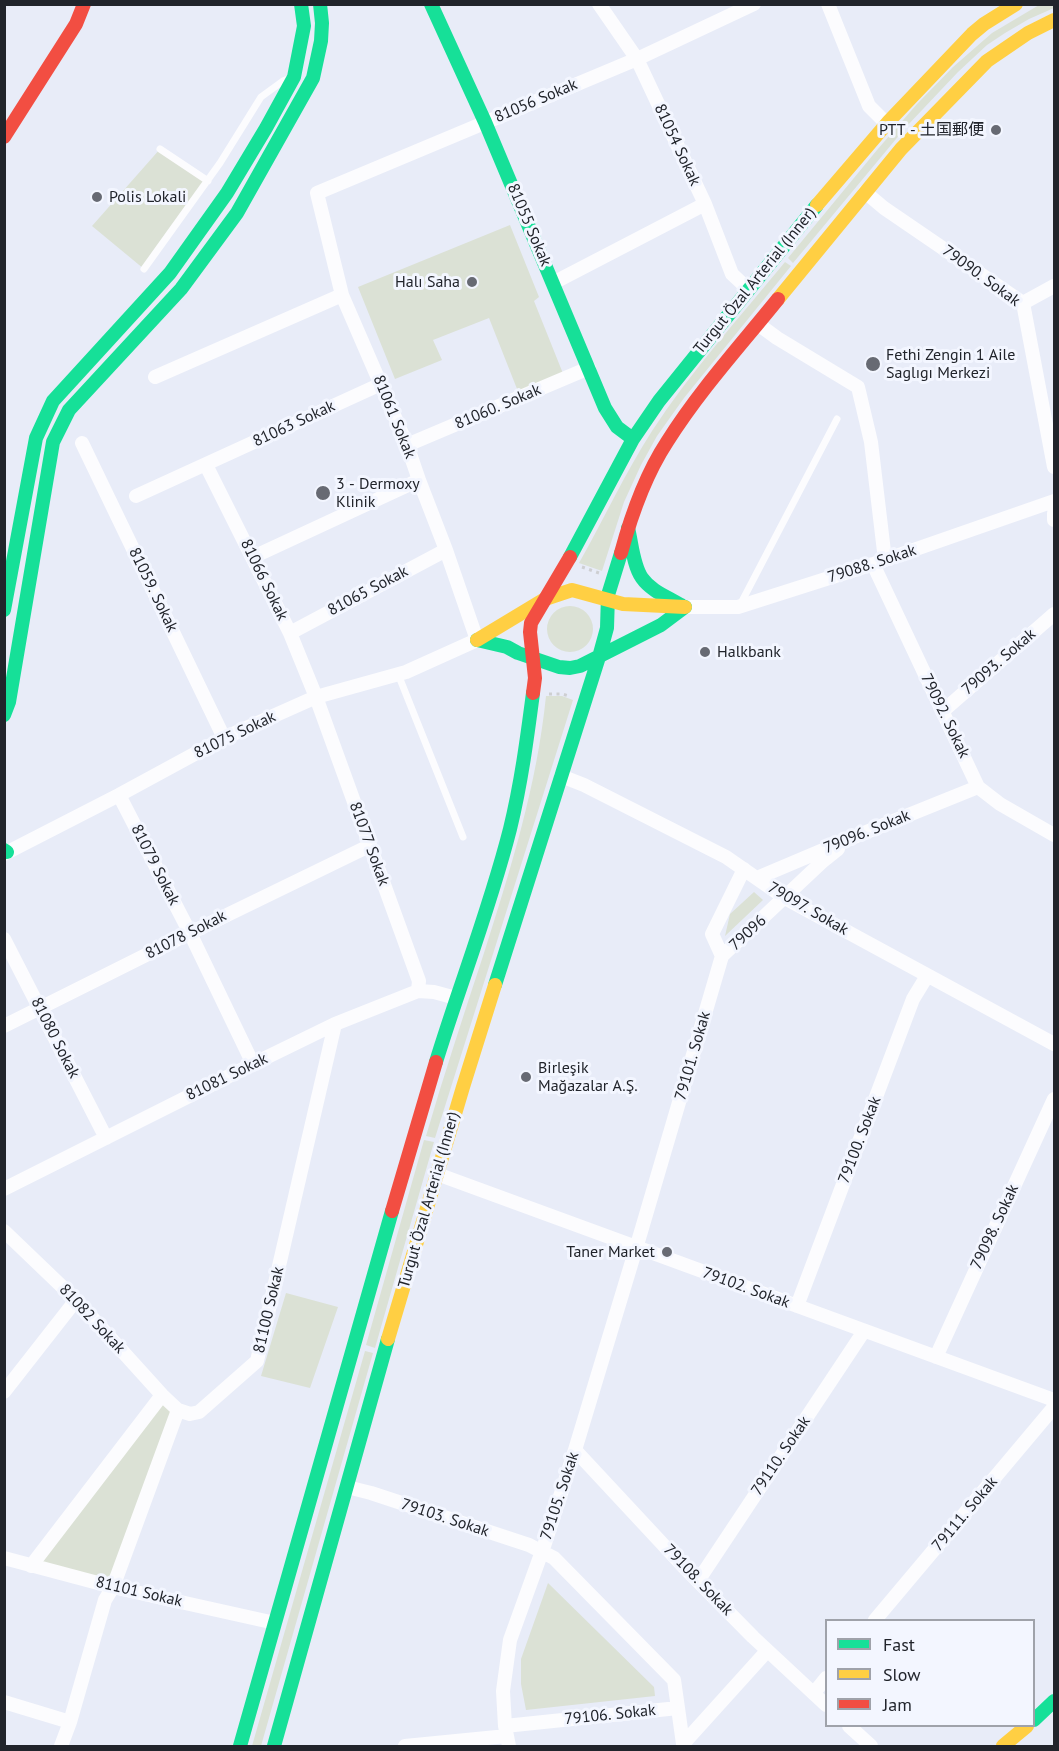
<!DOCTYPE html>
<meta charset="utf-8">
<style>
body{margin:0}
#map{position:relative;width:1059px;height:1751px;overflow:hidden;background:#e8ecf8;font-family:"PT Sans",sans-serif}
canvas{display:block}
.frame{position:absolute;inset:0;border:6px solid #21242b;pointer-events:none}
.legend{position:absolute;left:825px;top:1619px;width:210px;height:108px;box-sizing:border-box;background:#f3f6ff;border:2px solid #9fa2aa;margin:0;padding:8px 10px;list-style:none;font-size:18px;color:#21242b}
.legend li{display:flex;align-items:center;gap:12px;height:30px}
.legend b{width:30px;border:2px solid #9fa2aa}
</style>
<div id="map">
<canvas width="1059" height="1751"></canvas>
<div class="frame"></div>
<ul class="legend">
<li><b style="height:8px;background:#16e098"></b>Fast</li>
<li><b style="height:8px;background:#ffcf43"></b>Slow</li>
<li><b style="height:8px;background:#f24e42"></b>Jam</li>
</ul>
</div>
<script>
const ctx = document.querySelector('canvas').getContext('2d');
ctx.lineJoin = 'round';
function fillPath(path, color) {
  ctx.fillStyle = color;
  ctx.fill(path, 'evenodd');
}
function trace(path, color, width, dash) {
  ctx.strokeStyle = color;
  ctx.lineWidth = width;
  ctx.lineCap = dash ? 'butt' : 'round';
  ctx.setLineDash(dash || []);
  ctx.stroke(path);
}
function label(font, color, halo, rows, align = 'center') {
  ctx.font = font + ' "PT Sans","Noto Sans SC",sans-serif';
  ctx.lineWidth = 6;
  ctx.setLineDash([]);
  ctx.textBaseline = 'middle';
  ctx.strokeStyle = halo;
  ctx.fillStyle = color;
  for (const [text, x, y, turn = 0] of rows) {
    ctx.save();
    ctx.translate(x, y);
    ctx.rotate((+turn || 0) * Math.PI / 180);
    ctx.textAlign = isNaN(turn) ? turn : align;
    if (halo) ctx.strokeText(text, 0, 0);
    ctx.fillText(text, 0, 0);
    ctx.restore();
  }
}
fillPath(new Path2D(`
 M 1039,5 L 1054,5 L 1054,8 L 1029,19 L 1005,33 L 987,45 L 958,72 L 906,127 L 793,263 L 788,258 L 877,150 L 917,104 L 953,67 L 992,33 Z
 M 160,149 L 208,181 L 144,269 L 92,226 Z
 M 510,225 L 539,297 L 534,301 L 566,381 L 521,399 L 489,318 L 433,340 L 442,360 L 395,379 L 358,287 Z
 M 785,262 L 791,266 L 684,398 L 657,436 L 641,465 L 624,502 L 602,571 L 579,563 C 604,519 625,473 652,431 C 691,371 740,317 785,262 Z
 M547 629a23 23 0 1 1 46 0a23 23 0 1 1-46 0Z
 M 546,696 L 562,696 L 573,700 L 435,1138 L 426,1136 C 444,1074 464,1014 484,953 C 511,868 537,785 546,696 Z
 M 754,892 L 763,900 L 725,936 L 730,914 Z
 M 424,1140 L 434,1142 L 375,1348 L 366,1345 Z
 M 286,1293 L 338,1307 L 310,1388 L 261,1376 Z
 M 365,1351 L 373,1353 L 261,1746 L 252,1746 Z
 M 162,1395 L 178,1410 L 113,1587 L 31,1566 Z
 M 548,1583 L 654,1687 L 655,1696 L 526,1710 L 521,1684 L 521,1659 Z`), '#dbe1d5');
trace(new Path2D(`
 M 582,567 L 599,573
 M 549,694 L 562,694 L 569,696`), '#cecfd2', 3, [3, 4.5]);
trace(new Path2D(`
 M 160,149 L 208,181
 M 144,269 L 220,163 L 261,97 L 283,81 L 288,79
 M 740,605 L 837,419
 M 398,674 L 463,837`), '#fcfcfe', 7);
trace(new Path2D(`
 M 599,4 L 637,59 L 705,204 L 732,274 L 748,289
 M 828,4 L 869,106 L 886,123
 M 865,192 L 884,208 L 1023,303 L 1054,467
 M 553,283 L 705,204
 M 1023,303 L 1054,286
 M 758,324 L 777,338 L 858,387 L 871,442 L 885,560
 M 155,377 L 342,295
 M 82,443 L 224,738
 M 407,445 L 589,368
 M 206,465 L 290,633 L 316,697 L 419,981 L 418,991
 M 136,496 L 381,384
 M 1054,513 L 1054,520
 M 253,557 L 419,480
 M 873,564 L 978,787 L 1000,804 L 1054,835
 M 685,607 L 738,607 L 873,564 L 1054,501
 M 290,633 L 446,550
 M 943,711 L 1054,614
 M 561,776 L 584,785 L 726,857 L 785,898 L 1054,1044
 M 119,795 L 190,933 L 253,1064
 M 4,854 L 119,795 L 224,738 L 316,697 L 406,672 L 477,640 L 446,550 L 419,480 L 407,445 L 342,295 L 317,193 L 637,59 L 754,4
 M 757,878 L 854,837 L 978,787
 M 4,939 L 106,1138
 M 722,956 L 823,861 L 838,849
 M 4,1026 L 190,933 L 369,846
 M 437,1174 L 1054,1400
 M 4,1189 L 253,1064 L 335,1024 L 418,991 L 434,992 L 456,998
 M 4,1231 L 76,1300 L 162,1395 L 178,1410 L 190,1414 L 199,1412 L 257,1361 L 335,1024
 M 797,1306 L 913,999 L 927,976
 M 936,1357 L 1054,1099
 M 4,1392 L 76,1300
 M 575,1450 L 683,1566 L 753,1637 L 826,1705
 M 347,1487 L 371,1493 L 529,1545 L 554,1558 L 674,1680 L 678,1708
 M 4,1558 L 113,1587 L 275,1623
 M 31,1566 L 162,1395
 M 698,1581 L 864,1331
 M 875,1620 L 1054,1407
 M 814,1693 L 826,1678
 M 4,1702 L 70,1722
 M 505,1726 L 678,1708 L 683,1744
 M 849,1726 L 871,1746
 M 61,1746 L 70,1722 L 105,1600 L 113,1587 L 178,1410
 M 405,1746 L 507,1736
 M 509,1746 L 505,1726 L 503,1691 L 510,1640 L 545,1543 L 575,1450 L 640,1235 L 722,956 L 712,934 L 744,869
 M 683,1746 L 683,1744 L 767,1651`), '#fcfcfe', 14);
trace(new Path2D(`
 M 431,4 L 485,122 L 605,408 L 617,427 L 633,439
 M 628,528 C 632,544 633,565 642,578 C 651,591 668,597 681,605
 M 570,557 L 633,439 L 659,401 L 817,205
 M 4,610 L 36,438 L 53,401 L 170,273 L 227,193 L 266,128 L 294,77 L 304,26 L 301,4
 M 477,640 L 507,647 L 518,653 L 559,667 L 570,668 L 580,666 L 661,625 L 685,607
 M 4,715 L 9,702 L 53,442 L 69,410 L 181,289 L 237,213 L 313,78 L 321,41 L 322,23 L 320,4
 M 4,850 L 7,852
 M 495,985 L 599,657 L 607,628 L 608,595 L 621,553
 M 436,1062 C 460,984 490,908 510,829 C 521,784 527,739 533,693
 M 1034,1720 L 1054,1701
 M 240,1746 L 392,1211
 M 274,1746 L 388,1339`), '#16e098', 14);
trace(new Path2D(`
 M 817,205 L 889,121 L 972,34 L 984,24 L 1016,4
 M 778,299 L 901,149 L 987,61 L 1028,33 L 1054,20
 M 477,640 L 545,599 L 572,590 L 623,604 L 685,607
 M 388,1339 L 463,1087 L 495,985
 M 1003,1746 L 1027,1726`), '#ffcf43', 14);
trace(new Path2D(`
 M 4,137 L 76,24 L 84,4
 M 621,553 C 631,516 646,474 667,442 C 699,391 740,346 778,299
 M 533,693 L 535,678 L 530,632 L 531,623 L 570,557
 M 392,1211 L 436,1062`), '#f24e42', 14);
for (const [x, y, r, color] of [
 [996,130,6,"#676a73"],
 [97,197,6,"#676a73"],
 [472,282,6,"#676a73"],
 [873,364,8,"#676a73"],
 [323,493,8,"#676a73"],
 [705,652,6,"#676a73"],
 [526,1077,6,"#676a73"],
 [667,1252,6,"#676a73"]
]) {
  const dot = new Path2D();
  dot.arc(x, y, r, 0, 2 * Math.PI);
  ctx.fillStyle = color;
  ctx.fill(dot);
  trace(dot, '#f3f6ff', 2);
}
label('16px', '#21242b', '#f3f6ff', [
 ["81056 Sokak",536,101,-23],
 ["81054 Sokak",677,145,65],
 ["81055 Sokak",529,225,67],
 ["79090. Sokak",981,276,36],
 ["Turgut Özal Arterial (Inner)",755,281,-51],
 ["81060. Sokak",498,407,-23],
 ["81061 Sokak",394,417,68],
 ["81063 Sokak",294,424,-25],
 ["79088. Sokak",872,564,-18],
 ["81066 Sokak",264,580,64],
 ["81059. Sokak",153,590,64],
 ["81065 Sokak",368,591,-28],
 ["79093. Sokak",999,662,-41],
 ["79092. Sokak",945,716,64],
 ["81075 Sokak",235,735,-26],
 ["79096. Sokak",867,832,-22],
 ["81077 Sokak",369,844,70],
 ["81079 Sokak",155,865,63],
 ["79097. Sokak",808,909,30],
 ["79096",748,933,-43],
 ["81078 Sokak",186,935,-27],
 ["81080 Sokak",55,1038,63],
 ["79101. Sokak",693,1056,-74],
 ["81081 Sokak",227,1077,-26],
 ["79100. Sokak",860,1140,-69],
 ["Turgut Özal Arterial (Inner)",429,1200,-74],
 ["79098. Sokak",995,1227,-65],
 ["79102. Sokak",746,1288,20],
 ["81100 Sokak",269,1310,-77],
 ["81082 Sokak",92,1319,47],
 ["79110. Sokak",781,1456,-56],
 ["79105. Sokak",560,1496,-72],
 ["79111. Sokak",965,1514,-50],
 ["79103. Sokak",445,1518,18],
 ["79108. Sokak",698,1580,46],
 ["81101 Sokak",139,1592,13],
 ["79106. Sokak",610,1715,-6]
]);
label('16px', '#21242b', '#f3f6ff', [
 ["PTT - 土国郵便",984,130,"right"],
 ["Polis Lokali",109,197],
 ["Halı Saha",460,282,"right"],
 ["Fethi Zengin 1 Aile",886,355],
 ["Saglıgı Merkezi",886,373],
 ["3 - Dermoxy",336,484],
 ["Klinik",336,502],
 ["Halkbank",717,652],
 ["Birleşik",538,1068],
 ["Mağazalar A.Ş.",538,1086],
 ["Taner Market",655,1252,"right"]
], 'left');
</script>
